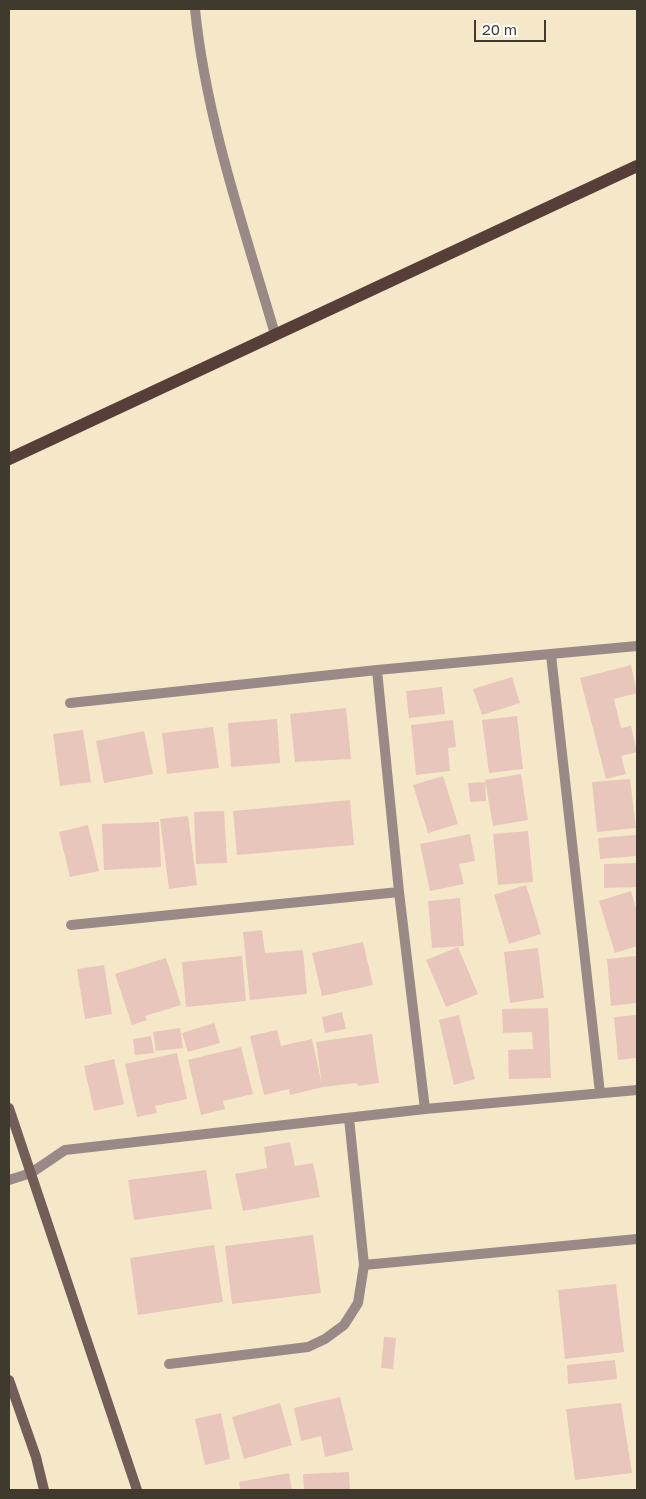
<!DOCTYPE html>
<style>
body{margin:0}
#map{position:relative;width:646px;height:1499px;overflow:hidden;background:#f5e8c9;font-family:"Golos Text",sans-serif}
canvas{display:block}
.frame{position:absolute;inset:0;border:10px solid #403a2e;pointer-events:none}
.scale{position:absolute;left:474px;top:20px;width:72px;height:22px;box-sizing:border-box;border:2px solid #403a2e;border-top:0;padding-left:6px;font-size:15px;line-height:18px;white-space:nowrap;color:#403a2e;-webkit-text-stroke:4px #fff;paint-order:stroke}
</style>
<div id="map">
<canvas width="646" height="1499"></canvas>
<div class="frame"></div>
<div class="scale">20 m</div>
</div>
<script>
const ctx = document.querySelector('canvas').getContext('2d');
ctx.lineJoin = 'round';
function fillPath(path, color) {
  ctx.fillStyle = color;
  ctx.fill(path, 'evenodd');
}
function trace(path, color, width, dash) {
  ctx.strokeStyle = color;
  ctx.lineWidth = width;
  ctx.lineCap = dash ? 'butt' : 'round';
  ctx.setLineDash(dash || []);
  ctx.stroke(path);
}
fillPath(new Path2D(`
 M 631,665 L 637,693 L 614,699 L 621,728 L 631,726 L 637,752 L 621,756 L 626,774 L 606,779 L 580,678 Z
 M 512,677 L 520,703 L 482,715 L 473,689 Z
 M 442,687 L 445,714 L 409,718 L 406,691 Z
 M 346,708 L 351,759 L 295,762 L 290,714 Z
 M 517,716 L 523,769 L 489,773 L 482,720 Z
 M 277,719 L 280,763 L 231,767 L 228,723 Z
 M 453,720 L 456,747 L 448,748 L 450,771 L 416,775 L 411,725 Z
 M 213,727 L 219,768 L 167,774 L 162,733 Z
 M 83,730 L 91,782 L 60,786 L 53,734 Z
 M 144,731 L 153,774 L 104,783 L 96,741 Z
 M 521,774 L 528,820 L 493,826 L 485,780 Z
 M 443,776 L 458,824 L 428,833 L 413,785 Z
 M 630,779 L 636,828 L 597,832 L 592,782 Z
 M 485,782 L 486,801 L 470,802 L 468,783 Z
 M 350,800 L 354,845 L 237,855 L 233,811 Z
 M 224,811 L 227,863 L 196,864 L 194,812 Z
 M 188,816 L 197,885 L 169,889 L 160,819 Z
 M 159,822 L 161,867 L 104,870 L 102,824 Z
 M 88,825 L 99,871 L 70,877 L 59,832 Z
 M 528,831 L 533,882 L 498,885 L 493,834 Z
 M 470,834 L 475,861 L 459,864 L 464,884 L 430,891 L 420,844 Z
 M 636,835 L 637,856 L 600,859 L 598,838 Z
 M 637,863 L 637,887 L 604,888 L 604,864 Z
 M 526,885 L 541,934 L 509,944 L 494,895 Z
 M 631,891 L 637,912 L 637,946 L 615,953 L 599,901 Z
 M 460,898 L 464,946 L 432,948 L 428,901 Z
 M 262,930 L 265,953 L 303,950 L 307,994 L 250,1000 L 243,932 Z
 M 363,942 L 373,985 L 322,996 L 312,953 Z
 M 458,947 L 478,994 L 446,1007 L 426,960 Z
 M 538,948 L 544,998 L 510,1003 L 504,952 Z
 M 242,956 L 246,1001 L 186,1007 L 182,962 Z
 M 637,956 L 637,1003 L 611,1006 L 607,959 Z
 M 166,958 L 181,1005 L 145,1016 L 147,1020 L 132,1025 L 115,974 Z
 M 104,965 L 112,1014 L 85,1019 L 77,969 Z
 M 548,1008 L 551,1078 L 509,1079 L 508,1050 L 533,1049 L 532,1032 L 503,1033 L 502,1009 Z
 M 342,1012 L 346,1029 L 325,1033 L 322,1017 Z
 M 459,1015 L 475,1079 L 454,1085 L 439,1020 Z
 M 637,1015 L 637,1058 L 618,1060 L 614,1017 Z
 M 214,1023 L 220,1043 L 188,1052 L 182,1033 Z
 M 180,1028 L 183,1048 L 156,1051 L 153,1032 Z
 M 277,1030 L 281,1046 L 312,1039 L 322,1085 L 316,1042 L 372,1034 L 379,1083 L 358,1086 L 357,1083 L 323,1087 L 290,1095 L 289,1089 L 264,1095 L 250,1036 Z
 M 151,1036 L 154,1053 L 135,1055 L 133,1039 Z
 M 241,1047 L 253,1094 L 223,1101 L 225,1109 L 201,1115 L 188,1060 Z
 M 177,1053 L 187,1099 L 155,1106 L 157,1113 L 137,1117 L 125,1064 Z
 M 114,1059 L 124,1104 L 94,1111 L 84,1066 Z
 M 290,1142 L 295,1166 L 313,1163 L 320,1197 L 243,1211 L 235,1174 L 267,1168 L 264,1147 Z
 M 206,1170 L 212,1209 L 134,1220 L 128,1180 Z
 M 313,1235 L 321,1293 L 232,1304 L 225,1246 Z
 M 214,1245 L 223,1302 L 138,1315 L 130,1258 Z
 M 616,1284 L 624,1352 L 565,1359 L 558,1290 Z
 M 384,1337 L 396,1338 L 393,1369 L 381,1368 Z
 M 615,1360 L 617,1379 L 568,1384 L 567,1365 Z
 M 340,1397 L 353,1450 L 325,1457 L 321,1436 L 301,1441 L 294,1408 Z
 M 280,1403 L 292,1445 L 244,1459 L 232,1417 Z
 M 621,1403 L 632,1473 L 575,1480 L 566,1409 Z
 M 221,1413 L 230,1459 L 205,1465 L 195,1419 Z
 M 349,1472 L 350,1490 L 304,1490 L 303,1474 Z
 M 289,1473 L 292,1490 L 240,1490 L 239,1482 Z`), '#e9c6bb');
trace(new Path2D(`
 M 195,9 C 206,119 244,228 275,334
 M 551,655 L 600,1093
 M 377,670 L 399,892 L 425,1109
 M 70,703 L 377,670 L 637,646
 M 71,925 L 399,892
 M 9,1180 L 31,1173 L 65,1150 L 425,1109 L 637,1090
 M 364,1265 L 637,1239
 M 169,1364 L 308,1347 L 325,1339 L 344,1325 L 358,1303 L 364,1265 L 349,1118`), '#998a87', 10);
trace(new Path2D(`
 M 9,1108 L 137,1490
 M 9,1380 L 36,1457 L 44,1490`), '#725d59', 10);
trace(new Path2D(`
 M 9,459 L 637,166`), '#573e39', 12);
</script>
